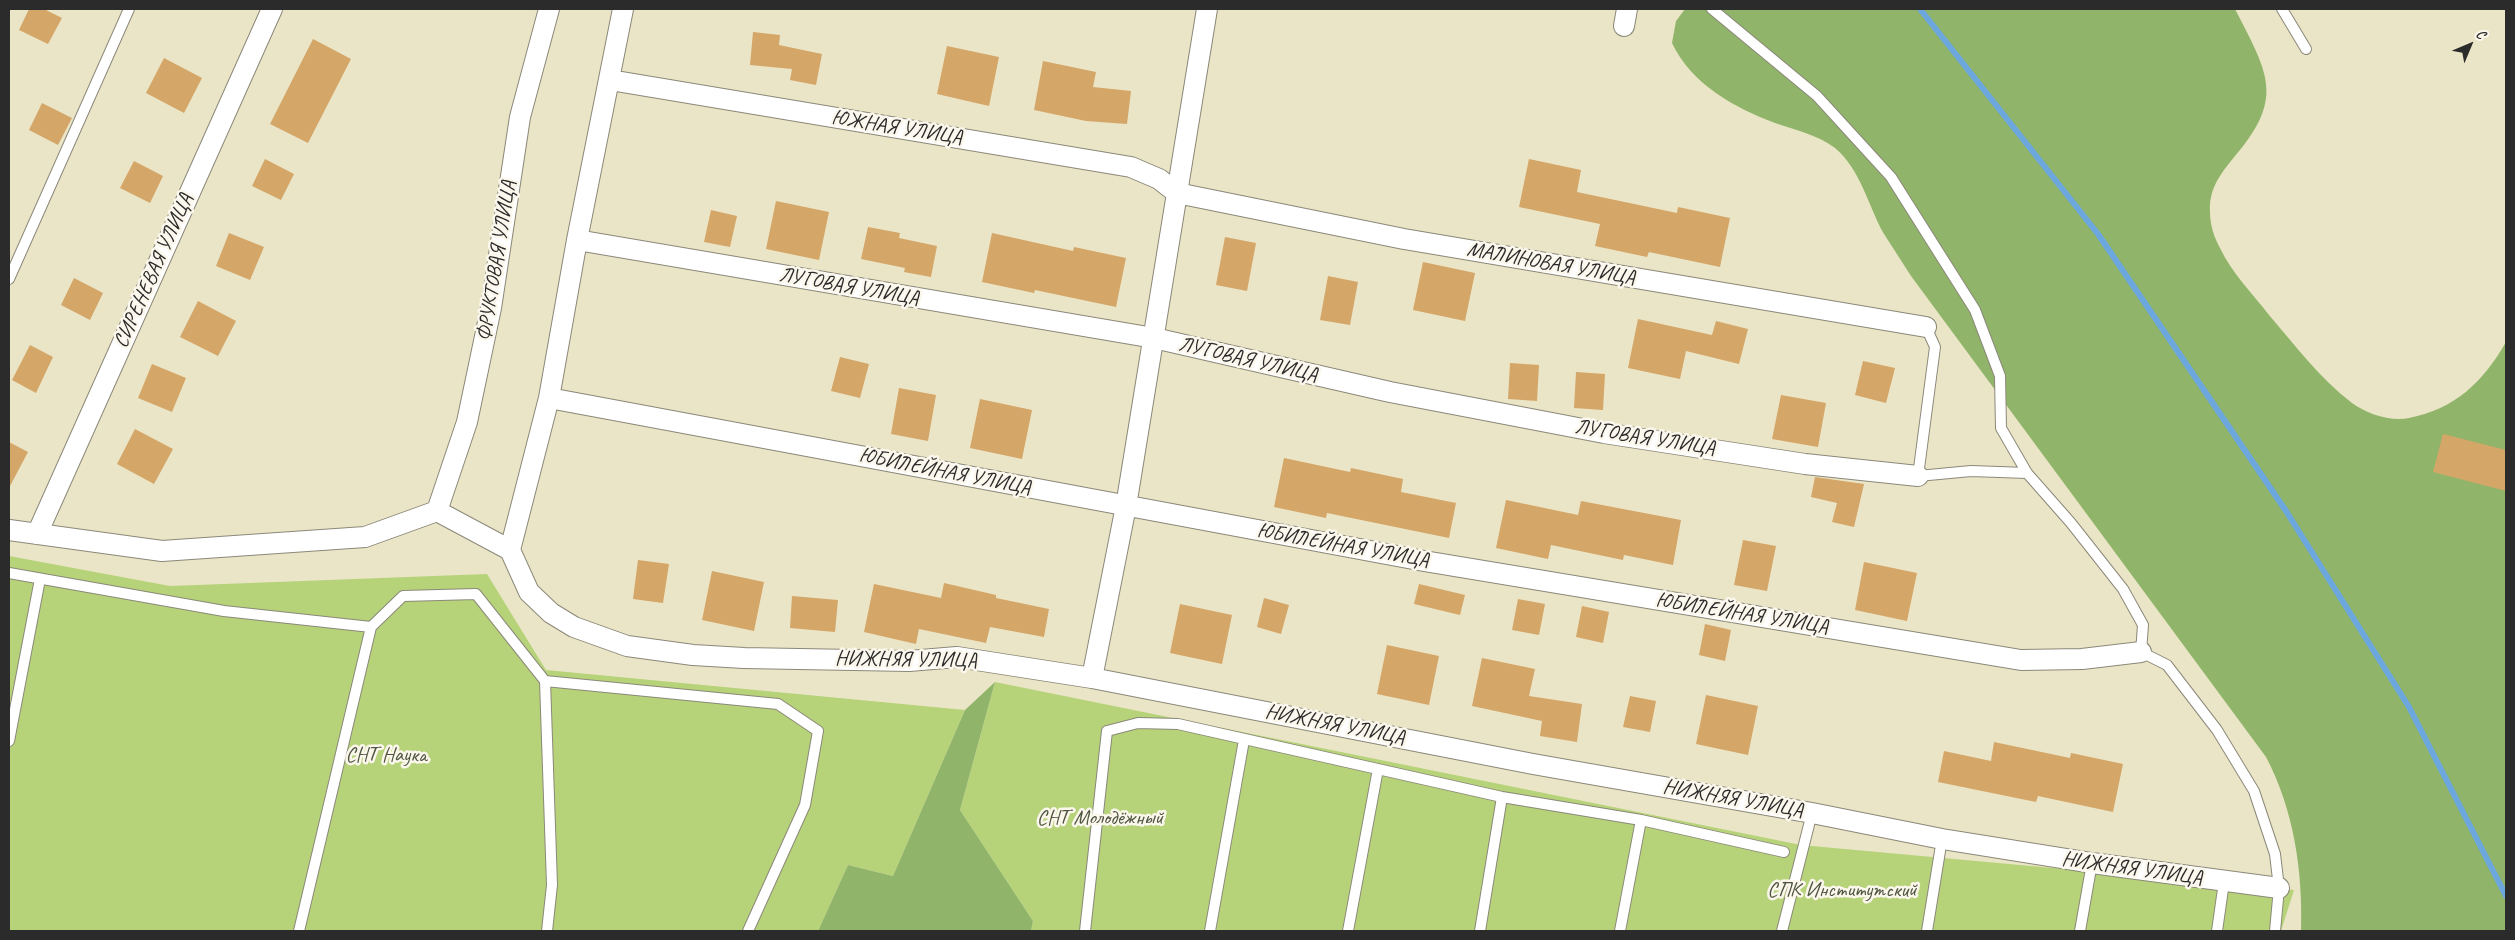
<!DOCTYPE html>
<meta charset="utf-8">
<style>
body{margin:0}
#map{position:relative;width:2515px;height:940px;overflow:hidden;background:#ebe5c7;font-family:Caveat,sans-serif}
canvas{display:block}
.frame{position:absolute;inset:0;border:10px solid #2b2b2b;pointer-events:none}
.north{position:absolute;left:2445px;top:20px;width:50px;height:50px;-webkit-text-stroke:4px #fbf7ec;paint-order:stroke;rotate:45deg;font-size:14px;font-weight:700;line-height:20px;text-align:center;color:#2b2b2b}
.north::after{content:'';display:block;margin:auto;width:18px;height:22px;background:#2b2b2b;clip-path:polygon(50% 0,100% 100%,50% 72%,0 100%)}
</style>
<div id="map">
<canvas width="2515" height="940"></canvas>
<div class="frame"></div>
<div class="north">С</div>
</div>
<script>
const ctx = document.querySelector('canvas').getContext('2d');
ctx.lineJoin = 'round';
function fillPath(path, color) {
  ctx.fillStyle = color;
  ctx.fill(path, 'evenodd');
}
function trace(path, color, width, dash) {
  ctx.strokeStyle = color;
  ctx.lineWidth = width;
  ctx.lineCap = dash ? 'butt' : 'round';
  ctx.setLineDash(dash || []);
  ctx.stroke(path);
}
function label(font, color, halo, rows, align = 'center') {
  ctx.font = font + ' Caveat,sans-serif';
  ctx.lineWidth = 5;
  ctx.setLineDash([]);
  ctx.textBaseline = 'middle';
  ctx.strokeStyle = halo;
  ctx.fillStyle = color;
  for (const [text, x, y, turn = 0] of rows) {
    ctx.save();
    ctx.translate(x, y);
    ctx.rotate((+turn || 0) * Math.PI / 180);
    ctx.textAlign = isNaN(turn) ? turn : align;
    if (halo) ctx.strokeText(text, 0, 0);
    ctx.fillText(text, 0, 0);
    ctx.restore();
  }
}
fillPath(new Path2D(`
 M 9,556 L 170,586 L 487,574 L 546,670 L 965,710 L 893,876 L 848,865 L 818,931 L 9,931 Z
 M 995,682 L 1801,845 L 2294,890 L 2281,931 L 1031,931 L 1033,921 L 960,810 Z`), '#b6d37a');
fillPath(new Path2D(`
 M 1685,9 L 2235,9 C 2270,77 2285,99 2231,161 C 2218,177 2209,191 2210,212 C 2210,225 2214,237 2220,248 C 2232,273 2252,293 2269,315 C 2295,345 2320,379 2352,403 C 2367,414 2391,422 2409,418 C 2455,409 2483,382 2506,342 L 2506,931 L 2301,931 C 2303,872 2294,810 2266,757 L 1911,276 C 1902,262 1893,248 1884,234 C 1868,206 1861,170 1835,148 C 1818,135 1795,130 1775,123 C 1735,108 1691,84 1672,43 L 1676,21 Z
 M 995,682 L 960,810 L 1033,921 L 1031,931 L 818,931 L 848,865 L 893,876 L 965,710 Z`), '#90b56a');
trace(new Path2D(`
 M 1920,9 L 2098,234 L 2286,511 L 2409,707 L 2506,896`), '#6ca7dd', 6);
fillPath(new Path2D(`
 M 29,9 L 44,9 L 62,18 L 48,44 L 19,30 Z
 M 753,32 L 780,35 L 779,45 L 822,54 L 816,85 L 790,80 L 792,69 L 750,65 Z
 M 313,39 L 351,59 L 308,143 L 270,124 Z
 M 947,46 L 999,57 L 989,106 L 937,94 Z
 M 164,58 L 202,78 L 184,113 L 146,93 Z
 M 1043,61 L 1096,72 L 1093,87 L 1131,91 L 1127,124 L 1086,121 L 1034,110 Z
 M 42,103 L 72,118 L 58,145 L 29,130 Z
 M 265,159 L 294,174 L 281,200 L 252,186 Z
 M 1529,159 L 1581,170 L 1577,192 L 1677,213 L 1678,207 L 1730,218 L 1720,267 L 1649,252 L 1647,257 L 1595,246 L 1600,224 L 1519,207 Z
 M 134,161 L 163,176 L 150,203 L 120,188 Z
 M 776,201 L 829,212 L 819,260 L 766,249 Z
 M 711,210 L 737,216 L 730,247 L 704,242 Z
 M 868,227 L 900,233 L 899,238 L 937,246 L 931,277 L 904,272 L 905,268 L 861,259 Z
 M 229,233 L 264,247 L 250,280 L 216,266 Z
 M 992,233 L 1073,251 L 1074,247 L 1126,258 L 1116,307 L 1035,290 L 1034,293 L 982,282 Z
 M 1225,237 L 1256,243 L 1247,291 L 1216,285 Z
 M 1423,262 L 1475,273 L 1465,321 L 1413,310 Z
 M 1328,276 L 1358,282 L 1350,325 L 1320,320 Z
 M 74,278 L 103,293 L 90,320 L 61,305 Z
 M 198,301 L 236,321 L 218,356 L 180,337 Z
 M 1638,319 L 1712,335 L 1716,321 L 1748,329 L 1739,364 L 1686,351 L 1680,379 L 1628,368 Z
 M 30,345 L 53,357 L 36,393 L 12,380 Z
 M 840,357 L 869,364 L 860,398 L 831,391 Z
 M 1863,361 L 1895,368 L 1886,403 L 1855,395 Z
 M 1510,363 L 1539,365 L 1537,401 L 1508,399 Z
 M 152,364 L 186,378 L 172,412 L 138,398 Z
 M 1576,372 L 1605,374 L 1603,410 L 1574,408 Z
 M 899,388 L 936,395 L 928,441 L 891,434 Z
 M 1781,395 L 1826,403 L 1818,447 L 1772,439 Z
 M 980,399 L 1032,410 L 1022,459 L 970,448 Z
 M 135,429 L 173,449 L 154,484 L 117,464 Z
 M 2443,434 L 2506,450 L 2506,491 L 2433,472 Z
 M 9,442 L 28,452 L 9,488 Z
 M 1284,458 L 1350,472 L 1351,468 L 1403,479 L 1401,492 L 1456,503 L 1449,538 L 1327,513 L 1326,518 L 1274,507 Z
 M 1815,477 L 1864,484 L 1854,527 L 1832,522 L 1837,503 L 1811,497 Z
 M 1506,500 L 1578,515 L 1581,501 L 1681,520 L 1673,565 L 1624,555 L 1623,560 L 1551,545 L 1548,559 L 1496,548 Z
 M 1743,540 L 1776,546 L 1767,591 L 1734,585 Z
 M 638,560 L 669,564 L 663,603 L 633,599 Z
 M 1864,562 L 1917,573 L 1907,621 L 1855,610 Z
 M 712,571 L 764,582 L 754,631 L 702,620 Z
 M 944,583 L 996,595 L 996,598 L 1049,609 L 1044,637 L 990,627 L 986,643 L 919,629 L 916,644 L 864,632 L 874,584 L 941,598 Z
 M 1419,584 L 1465,595 L 1460,615 L 1414,604 Z
 M 792,596 L 838,600 L 835,632 L 790,628 Z
 M 1264,598 L 1289,605 L 1281,634 L 1257,627 Z
 M 1518,599 L 1545,604 L 1539,635 L 1512,630 Z
 M 1180,604 L 1232,615 L 1222,664 L 1170,653 Z
 M 1582,606 L 1609,612 L 1603,643 L 1576,637 Z
 M 1705,624 L 1731,630 L 1725,661 L 1699,655 Z
 M 1387,645 L 1439,656 L 1429,705 L 1377,694 Z
 M 1482,658 L 1535,669 L 1529,696 L 1582,704 L 1577,742 L 1540,736 L 1542,721 L 1472,706 Z
 M 1706,695 L 1758,706 L 1748,755 L 1696,744 Z
 M 1630,696 L 1656,701 L 1650,732 L 1623,727 Z
 M 1994,742 L 2070,758 L 2071,753 L 2123,764 L 2113,812 L 2038,796 L 2036,802 L 1938,782 L 1944,751 L 1991,761 Z`), '#d4a668');
const service = new Path2D(`
 M 1712,9 L 1817,96 L 1891,177 L 1975,310 L 2000,376 L 2001,428 L 2027,473 L 2071,523 L 2123,589 L 2143,625 L 2141,652 L 2167,665 L 2217,730 L 2254,791 L 2275,854 L 2279,888 L 2275,931
 M 2282,9 L 2306,49
 M 9,279 L 129,9
 M 1926,327 L 1935,347 L 1918,476 L 1971,471 L 2027,473
 M 9,573 L 224,611 L 371,627 L 403,596 L 476,594 L 545,681 L 778,704 L 818,731 L 805,805 L 748,931
 M 545,681 L 552,885 L 547,931
 M 9,741 L 40,579
 M 299,931 L 371,627
 M 1085,931 L 1107,731 L 1138,723 L 1178,724 L 1502,797 L 1641,820 L 1784,852
 M 1210,931 L 1244,740
 M 1348,931 L 1378,769
 M 1480,931 L 1502,797
 M 1620,931 L 1641,820
 M 1782,931 L 1812,813
 M 1927,931 L 1942,839
 M 2080,931 L 2092,863
 M 2217,931 L 2224,882`);
const minor = new Path2D(`
 M 1624,26 L 1627,9
 M 610,80 L 1131,167 L 1159,179 L 1177,193 L 1404,239 L 1926,327
 M 577,240 L 1154,338 L 1390,392 L 1604,433 L 1805,464 L 1918,476
 M 549,398 L 1424,561 L 2021,660 L 2082,659 L 2141,652
 M 437,511 L 510,550 L 529,592 L 551,613 L 574,627 L 627,646 L 693,655 L 744,658 L 909,661 L 957,657 L 1092,678 L 1533,764 L 1812,813 L 1942,839 L 2092,863 L 2279,888
 M 437,511 L 467,422 L 491,308 L 520,117 L 549,9
 M 9,530 L 162,551 L 365,537 L 437,511
 M 37,534 L 272,9
 M 510,550 L 549,398 L 577,240 L 623,9
 M 1092,678 L 1126,506 L 1207,9`);
trace(service, '#8b8879', 12);
trace(minor, '#8b8879', 22);
trace(service, '#fff', 10);
trace(minor, '#fff', 20);
label('21px', '#2b2b2b', '#fbf7ec', [
 ["ЮЖНАЯ УЛИЦА",897,128,9],
 ["ФРУКТОВАЯ УЛИЦА",497,261,-81],
 ["МАЛИНОВАЯ УЛИЦА",1551,264,10],
 ["СИРЕНЕВАЯ УЛИЦА",154,271,-66],
 ["ЛУГОВАЯ УЛИЦА",849,287,10],
 ["ЛУГОВАЯ УЛИЦА",1248,360,13],
 ["ЛУГОВАЯ УЛИЦА",1645,438,9],
 ["ЮБИЛЕЙНАЯ УЛИЦА",945,472,11],
 ["ЮБИЛЕЙНАЯ УЛИЦА",1343,546,10],
 ["ЮБИЛЕЙНАЯ УЛИЦА",1742,614,9],
 ["НИЖНЯЯ УЛИЦА",906,660,1],
 ["НИЖНЯЯ УЛИЦА",1335,725,11],
 ["НИЖНЯЯ УЛИЦА",1733,799,10],
 ["НИЖНЯЯ УЛИЦА",2132,869,8]
]);
label('21px', '#4e553f', '#fbf7ec', [
 ["СНТ Наука",386,755],
 ["СНТ Молодёжный",1100,818],
 ["СПК Институтский",1842,890]
]);
</script>
